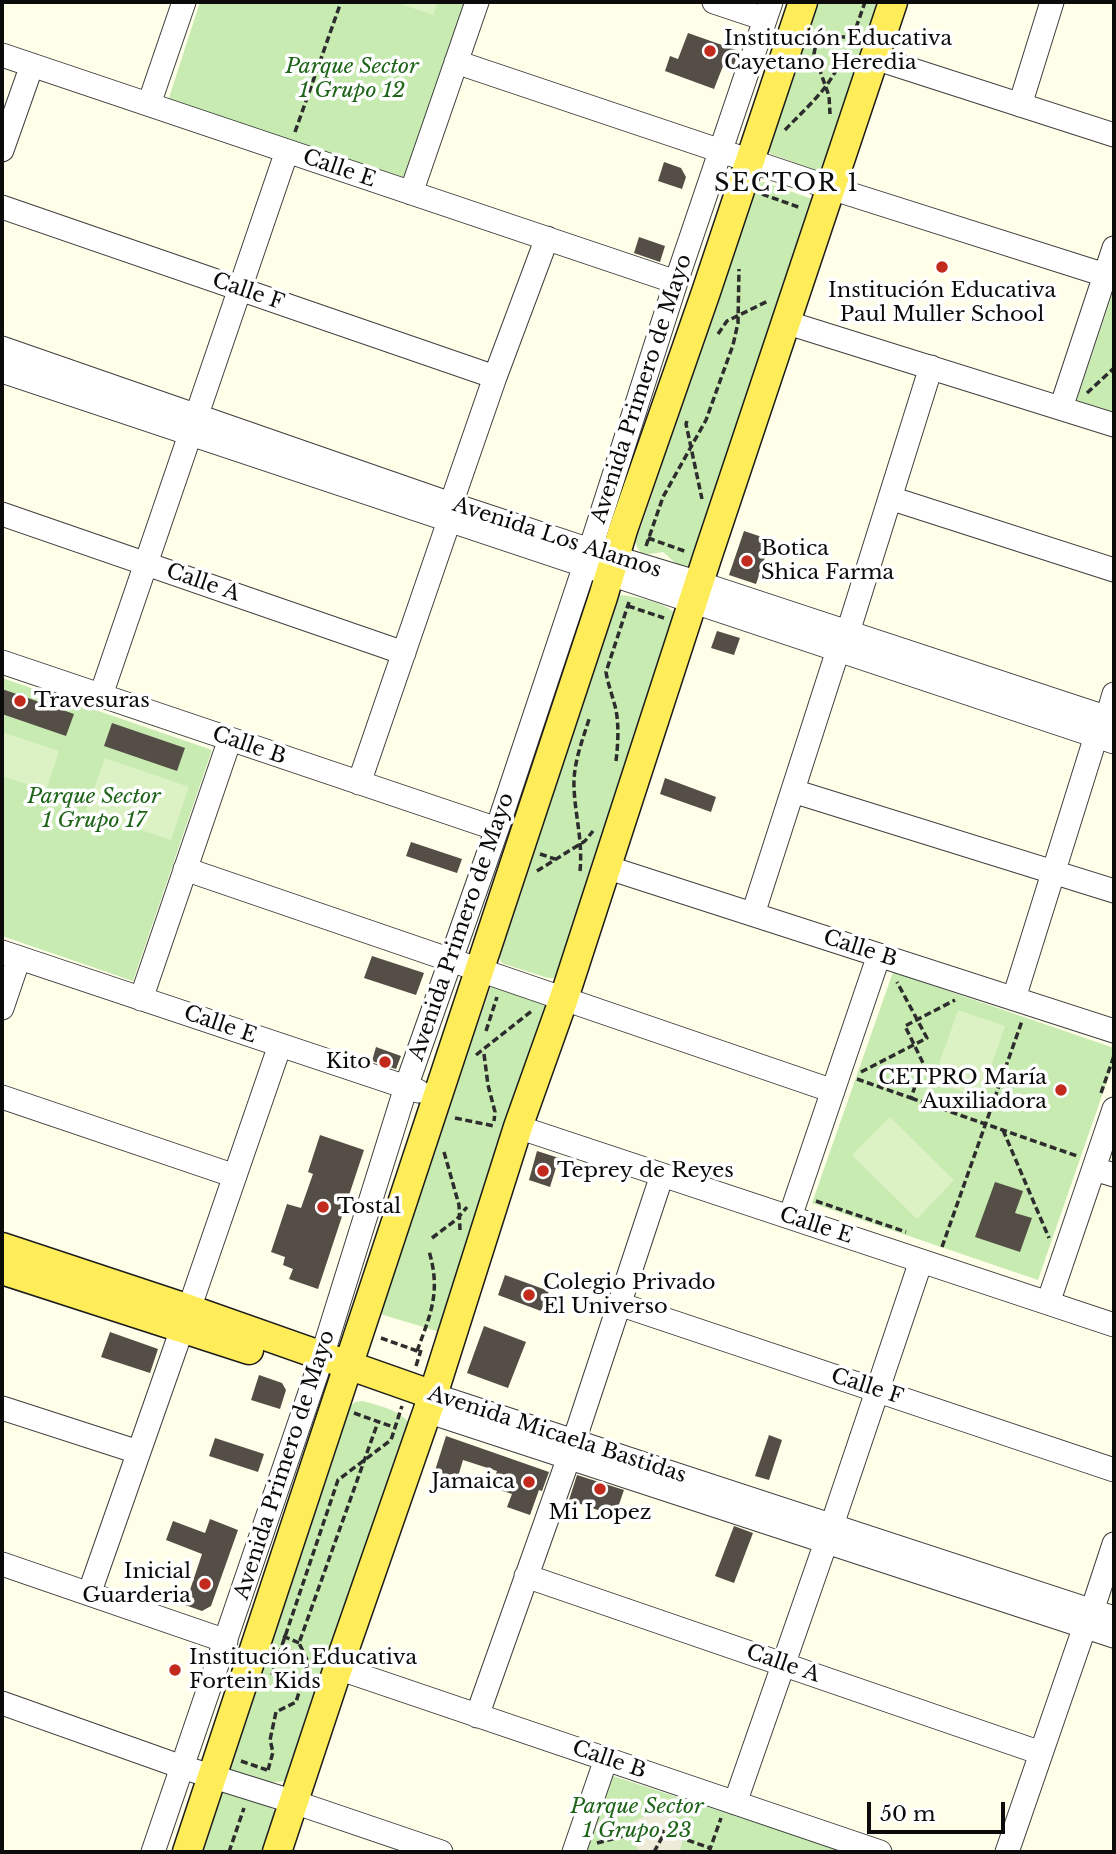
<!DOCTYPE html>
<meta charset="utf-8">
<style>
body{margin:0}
#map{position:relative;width:1116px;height:1854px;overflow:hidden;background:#fffee9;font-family:"Libre Baskerville",serif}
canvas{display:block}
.frame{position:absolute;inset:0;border:4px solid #0b0b0b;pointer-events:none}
.scale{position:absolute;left:867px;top:1802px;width:138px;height:32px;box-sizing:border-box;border:4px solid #0b0b0b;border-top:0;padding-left:9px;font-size:21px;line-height:24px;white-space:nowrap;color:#0b0b0b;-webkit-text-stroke:5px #fff;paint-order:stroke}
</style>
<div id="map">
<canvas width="1116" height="1854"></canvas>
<div class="frame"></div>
<div class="scale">50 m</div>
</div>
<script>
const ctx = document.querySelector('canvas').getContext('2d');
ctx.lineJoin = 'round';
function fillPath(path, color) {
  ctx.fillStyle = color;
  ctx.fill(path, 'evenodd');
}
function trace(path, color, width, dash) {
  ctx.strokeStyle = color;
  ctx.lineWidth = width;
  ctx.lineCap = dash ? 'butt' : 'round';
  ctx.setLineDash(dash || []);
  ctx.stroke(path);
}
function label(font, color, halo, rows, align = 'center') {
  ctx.font = font + ' "Libre Baskerville",serif';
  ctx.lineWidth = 7;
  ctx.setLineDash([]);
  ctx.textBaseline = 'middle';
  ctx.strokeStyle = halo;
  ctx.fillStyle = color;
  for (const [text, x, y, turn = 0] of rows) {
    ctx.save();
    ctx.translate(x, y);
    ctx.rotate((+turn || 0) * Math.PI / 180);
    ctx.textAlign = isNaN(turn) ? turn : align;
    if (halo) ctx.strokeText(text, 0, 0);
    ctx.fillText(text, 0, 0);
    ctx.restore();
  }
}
fillPath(new Path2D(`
 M 200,2 L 466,2 L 406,178 L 167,104 Z
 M 817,2 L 886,2 L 822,172 L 771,154 L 769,151 L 770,144 Z
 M 764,182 L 815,200 L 692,565 C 679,570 673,560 663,552 L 650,554 L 642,553 C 631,544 638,535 642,524 L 755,187 L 759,183 Z
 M 1114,289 L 1114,416 L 1076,403 Z
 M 619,595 C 635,596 663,602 675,613 L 559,978 L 548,978 L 504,964 L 501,962 L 500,957 L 609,608 L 614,598 Z
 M 2,678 L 212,750 L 133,981 L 2,936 Z
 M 893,972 L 1114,1048 L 1114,1061 L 1038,1280 L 812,1203 Z
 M 498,983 L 549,1000 L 443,1333 L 377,1313 L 491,986 Z
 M 363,1401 C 379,1406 402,1410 410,1425 L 294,1771 L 286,1781 L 267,1783 L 229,1769 L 347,1409 L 355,1402 Z
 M 613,1776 L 845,1852 L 587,1852 Z
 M 224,1790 C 236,1793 273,1800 275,1813 C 276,1823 267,1842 264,1852 L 195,1852 L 216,1794 Z`), '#c8ebb1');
fillPath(new Path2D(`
 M 395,2 L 438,2 L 433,15 Z
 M 2,732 L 59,751 L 46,791 L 2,776 Z
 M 105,758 L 189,787 L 171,840 L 86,811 Z
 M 958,1010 L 1005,1026 L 980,1098 L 933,1081 Z
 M 890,1117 L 954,1180 L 917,1219 L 852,1155 Z`), '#dcf2c4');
fillPath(new Path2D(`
 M 670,1805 L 684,1834 L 680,1852 L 639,1852 L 626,1825 Z`), '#eeebd9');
fillPath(new Path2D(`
 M 688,33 L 739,51 L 732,70 L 723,66 L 714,89 L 665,71 L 670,56 L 678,59 Z
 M 664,162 L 681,168 L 686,177 L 682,189 L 658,181 Z
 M 639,237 L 665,246 L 660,262 L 634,253 Z
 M 744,531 L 771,540 L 756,584 L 729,575 Z
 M 717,631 L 740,638 L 734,655 L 711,648 Z
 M 2,689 L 74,714 L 66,736 L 2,714 Z
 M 112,723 L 185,748 L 177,771 L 104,746 Z
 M 665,778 L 716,797 L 711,812 L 660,794 Z
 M 411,842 L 462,859 L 457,873 L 406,856 Z
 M 372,956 L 424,973 L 416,995 L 364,978 Z
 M 376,1047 L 401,1056 L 396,1069 L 372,1061 Z
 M 320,1135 L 364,1150 L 318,1289 L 289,1279 L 293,1269 L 283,1265 L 285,1257 L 271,1252 L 287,1204 L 301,1208 L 313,1174 L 308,1172 Z
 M 537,1151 L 559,1158 L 550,1187 L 529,1180 Z
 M 995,1182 L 1023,1191 L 1015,1213 L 1032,1218 L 1020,1252 L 975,1237 Z
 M 505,1275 L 549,1291 L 541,1311 L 498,1295 Z
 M 484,1326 L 526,1342 L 508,1388 L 467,1373 Z
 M 110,1332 L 158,1349 L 150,1373 L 101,1357 Z
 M 259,1375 L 282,1383 L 286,1390 L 280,1409 L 251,1400 Z
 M 769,1435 L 782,1440 L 769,1480 L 755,1476 Z
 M 446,1436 L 549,1472 L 542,1491 L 539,1490 L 530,1515 L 507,1507 L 512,1494 L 491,1487 L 497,1471 L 463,1460 L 454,1490 L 431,1483 Z
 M 215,1438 L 264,1454 L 258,1472 L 209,1456 Z
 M 577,1475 L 624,1490 L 615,1516 L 569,1500 Z
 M 210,1519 L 238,1530 L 211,1606 L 202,1611 L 185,1605 L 202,1554 L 166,1540 L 173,1521 L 205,1533 Z
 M 734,1526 L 753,1533 L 734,1583 L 715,1576 Z`), '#544e47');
const minor = new Path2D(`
 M 714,2 L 765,19
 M 2,55 L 676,282
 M 875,58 L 1114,135
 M 456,62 L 831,188 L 1105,275
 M 149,104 L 184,2
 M 1020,105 L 1052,2
 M 2,150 L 32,65
 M 411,193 L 477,2
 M 2,207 L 495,377
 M 785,322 L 1114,425
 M 2,348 L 451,504 L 590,550 L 699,583 L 1114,720
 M 2,371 L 1114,742
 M 1061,408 L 1114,248
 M 890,498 L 1114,570
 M 451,504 L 495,377 L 547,238
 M 2,514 L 404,653
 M 848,632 L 931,367
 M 2,662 L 497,829
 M 101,695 L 287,151
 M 1107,718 L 1114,694
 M 359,783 L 449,521
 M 793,791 L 1114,891
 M 606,867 L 1114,1031
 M 185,869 L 833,1091
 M 753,914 L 838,650
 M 2,952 L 418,1091
 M 1014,998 L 1096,736
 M 141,999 L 230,739
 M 2,1008 L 19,958
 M 2,1097 L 235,1176
 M 518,1127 L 1114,1325
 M 1094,1169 L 1114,1175
 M 790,1217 L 879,955
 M 1048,1303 L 1114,1109
 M 619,1304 L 1114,1470
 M 189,1309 L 280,1045
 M 433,1395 L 1114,1618
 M 2,1408 L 138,1452
 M 427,1411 L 1114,1636
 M 574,1441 L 662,1175
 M 2,1564 L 226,1641
 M 526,1576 L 1041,1753
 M 89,1594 L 182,1329
 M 1092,1611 L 1114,1544
 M 338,1668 L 880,1852
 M 2,1703 L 182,1767 L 294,1802 L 441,1852
 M 477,1716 L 569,1457
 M 735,1803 L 832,1525 L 921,1261
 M 153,1852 L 317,1372 L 406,1087 L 497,829 L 590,550 L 676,282 L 771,2
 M 574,1852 L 606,1759
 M 1007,1852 L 1085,1626`);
const major = new Path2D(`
 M 2,1247 L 189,1309 L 433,1395
 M 2,1270 L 249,1350
 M 187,1852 L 603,597 L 623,530 L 706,292 L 803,2
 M 277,1852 L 338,1668 L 433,1395 L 518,1127 L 564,998 L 707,558 L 893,2`);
trace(minor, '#3e3e3e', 25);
trace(major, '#1c1c1c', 31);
trace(new Path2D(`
 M 817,37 L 814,54 L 829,96 L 830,114
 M 817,37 L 854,37
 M 785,130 C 799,115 814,102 826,86 C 845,60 855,31 865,2
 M 295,132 L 341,2
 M 762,194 L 801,208
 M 718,334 L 727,321 L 768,301
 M 1087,393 L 1114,368
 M 687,421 L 686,424 L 702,499
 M 648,538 L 687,552
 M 646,546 L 663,497 L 706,420 L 733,345 L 738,323 L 739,269
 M 628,606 L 664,618
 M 616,761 C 618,745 619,726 616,710 C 613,697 608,685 606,672 L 629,602
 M 540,854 L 555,859
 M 537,871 L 585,841 L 593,831
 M 580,871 C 583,842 575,815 574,787 C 573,763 583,739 590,716
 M 486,1031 L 497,997
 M 484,1054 L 488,1085 L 495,1112 L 494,1121
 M 476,1055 L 533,1010
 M 861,1072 L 927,1038 L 897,982
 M 857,1079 L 911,1098 L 923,1063 L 905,1026 L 955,1000
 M 1101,1093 L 1114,1056
 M 911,1098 L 1077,1156
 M 455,1118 L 494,1126
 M 1003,1130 L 1049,1238
 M 444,1152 L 459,1205 L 460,1230
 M 816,1201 L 906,1232
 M 432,1238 L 457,1219 L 467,1207
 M 942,1247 L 1022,1021
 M 381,1338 L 420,1352
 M 417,1351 C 431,1313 441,1292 429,1251
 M 416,1366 L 421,1350
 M 354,1413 L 396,1428
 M 283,1636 L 299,1643
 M 272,1675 L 338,1480 L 391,1440 L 402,1406
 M 241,1761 L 267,1770
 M 268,1770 L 273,1752 L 270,1740 L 276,1712 L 296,1702 L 308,1662 L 299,1643 L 378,1422
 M 597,1843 L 653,1828 L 710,1848
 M 229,1852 L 244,1808
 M 654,1852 L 665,1832
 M 709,1852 L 721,1818`), '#2d2d2d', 3.5, [7, 3.5]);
trace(minor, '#fff', 23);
trace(major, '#ffec59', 28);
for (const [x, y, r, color] of [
 [710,51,7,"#c12a1d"],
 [942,267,7,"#c12a1d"],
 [747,561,7,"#c12a1d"],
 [20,701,7,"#c12a1d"],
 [385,1062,7,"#c12a1d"],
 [1061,1090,7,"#c12a1d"],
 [543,1171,7,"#c12a1d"],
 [323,1207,7,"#c12a1d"],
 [529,1295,7,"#c12a1d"],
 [529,1482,7,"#c12a1d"],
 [600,1489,7,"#c12a1d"],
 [205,1584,7,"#c12a1d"],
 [175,1670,7,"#c12a1d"]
]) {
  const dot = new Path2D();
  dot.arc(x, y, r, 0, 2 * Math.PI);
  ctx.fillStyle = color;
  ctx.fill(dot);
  trace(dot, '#fff', 2.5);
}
label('21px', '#0b0b0b', '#fff', [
 ["Institución Educativa",724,39],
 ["Cayetano Heredia",724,63],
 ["Institución Educativa",942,291,"center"],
 ["Paul Muller School",942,315,"center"],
 ["Botica",761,549],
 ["Shica Farma",761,573],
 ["Travesuras",34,701],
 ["Kito",371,1062,"right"],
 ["CETPRO María",1047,1078,"right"],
 ["Auxiliadora",1047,1102,"right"],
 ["Teprey de Reyes",557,1171],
 ["Tostal",337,1207],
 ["Colegio Privado",543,1283],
 ["El Universo",543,1307],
 ["Jamaica",515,1482,"right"],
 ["Mi Lopez",600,1513,"center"],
 ["Inicial",191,1572,"right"],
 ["Guarderia",191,1596,"right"],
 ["Institución Educativa",189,1658],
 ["Fortein Kids",189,1682]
], 'left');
label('italic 21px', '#1f6519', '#fff', [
 ["Parque Sector",352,67],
 ["1 Grupo 12",352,91],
 ["Parque Sector",94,797],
 ["1 Grupo 17",94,821],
 ["Parque Sector",637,1807],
 ["1 Grupo 23",637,1831]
]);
label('21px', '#0b0b0b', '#fff', [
 ["Calle E",339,169,19],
 ["Calle F",248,292,19],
 ["Avenida Primero de Mayo",642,389,-72],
 ["Avenida Los Alamos",557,538,18],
 ["Calle A",203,583,19],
 ["Calle B",249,746,19],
 ["Avenida Primero de Mayo",462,927,-71],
 ["Calle B",860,949,18],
 ["Calle E",220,1025,19],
 ["Calle E",816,1226,18],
 ["Calle F",867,1387,18],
 ["Avenida Micaela Bastidas",557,1435,18],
 ["Avenida Primero de Mayo",285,1465,-72],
 ["Calle A",783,1664,19],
 ["Calle B",609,1760,19]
]);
ctx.letterSpacing = '2px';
label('24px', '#0b0b0b', '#fff', [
 ["SECTOR 1",787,184]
]);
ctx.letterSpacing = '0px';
</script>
